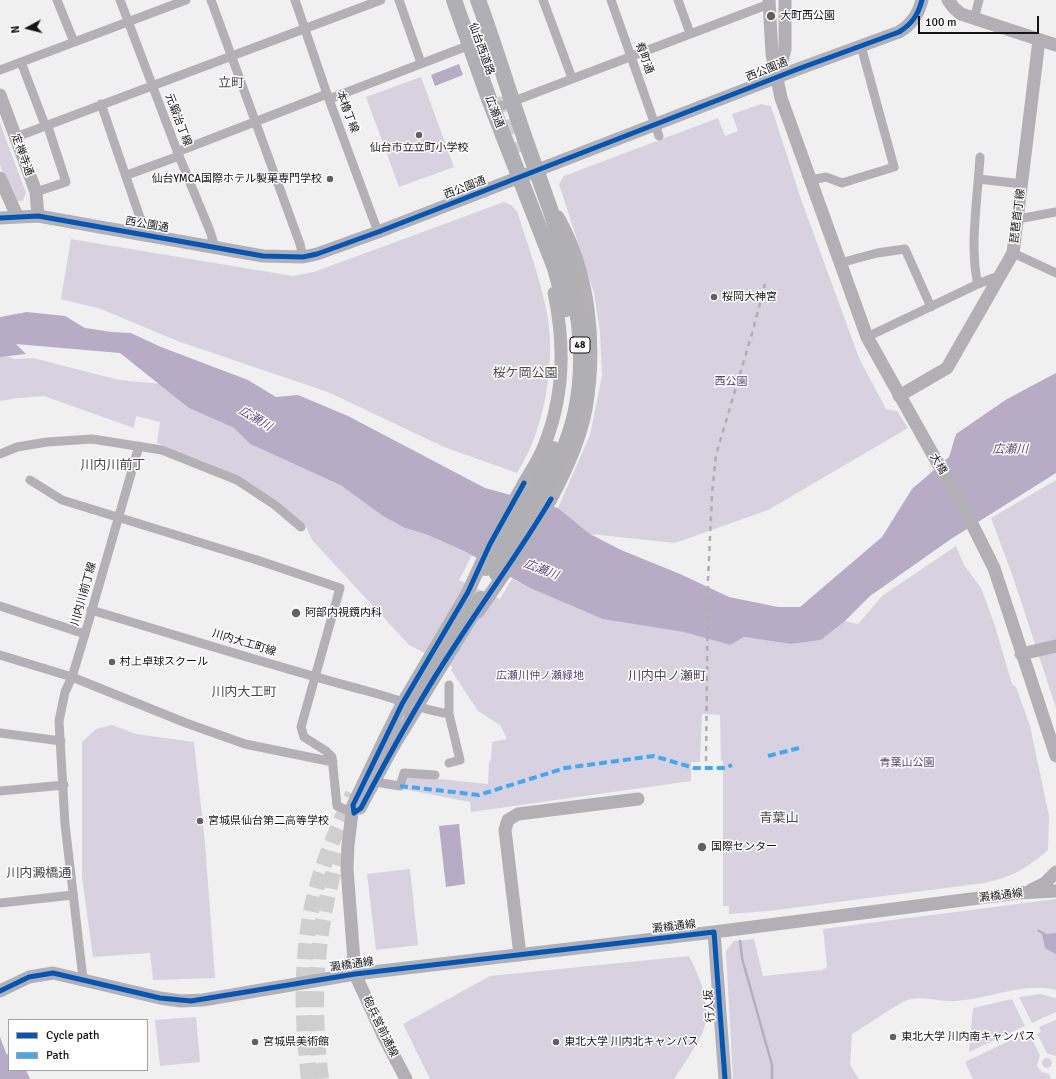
<!DOCTYPE html>
<meta charset="utf-8">
<style>
body{margin:0}
#map{position:relative;width:1056px;height:1079px;overflow:hidden;background:#f0f0f1;font-family:Signika,sans-serif}
canvas{display:block}
.legend{position:absolute;left:8px;top:1019px;width:140px;height:52px;box-sizing:border-box;background:#fff;border:1px solid #a1a1a1;margin:0;padding:5px 7px;list-style:none;font-size:12px;color:#141415}
.legend li{display:flex;align-items:center;gap:8px;height:20px}
.legend b{width:20px;border:1px solid #a1a1a1}
.north{position:absolute;left:8px;top:8px;width:40px;height:40px;-webkit-text-stroke:3px #fff;paint-order:stroke;rotate:263deg;font-size:11px;font-weight:700;line-height:16px;text-align:center;color:#141415}
.north::after{content:'';display:block;margin:auto;width:14px;height:18px;background:#141415;clip-path:polygon(50% 0,100% 100%,50% 72%,0 100%)}
.scale{position:absolute;left:918px;top:16px;width:121px;height:18px;box-sizing:border-box;border:2px solid #141415;border-top:0;padding-left:5px;font-size:12px;line-height:14px;white-space:nowrap;color:#141415;-webkit-text-stroke:3px #fff;paint-order:stroke}
</style>
<div id="map">
<canvas width="1056" height="1079"></canvas>
<ul class="legend">
<li><b style="height:5px;background:#0057b8"></b>Cycle path</li>
<li><b style="height:5px;background:#3fa9f5"></b>Path</li>
</ul>
<div class="north">N</div>
<div class="scale">100 m</div>
</div>
<script>
const ctx = document.querySelector('canvas').getContext('2d');
ctx.lineJoin = 'round';
function fillPath(path, color) {
  ctx.fillStyle = color;
  ctx.fill(path, 'evenodd');
}
function trace(path, color, width, dash) {
  ctx.strokeStyle = color;
  ctx.lineWidth = width;
  ctx.lineCap = dash ? 'butt' : 'round';
  ctx.setLineDash(dash || []);
  ctx.stroke(path);
}
function label(font, color, halo, rows, align = 'center') {
  ctx.font = font + ' Signika,"Noto Sans JP",sans-serif';
  ctx.lineWidth = 3;
  ctx.setLineDash([]);
  ctx.textBaseline = 'middle';
  ctx.strokeStyle = halo;
  ctx.fillStyle = color;
  for (const [text, x, y, turn = 0] of rows) {
    ctx.save();
    ctx.translate(x, y);
    ctx.rotate((+turn || 0) * Math.PI / 180);
    ctx.textAlign = isNaN(turn) ? turn : align;
    if (halo) ctx.strokeText(text, 0, 0);
    ctx.fillText(text, 0, 0);
    ctx.restore();
  }
}
fillPath(new Path2D(`
 M 421,77 L 454,167 L 399,187 L 366,97 Z
 M 761,104 L 771,106 L 801,199 L 859,358 L 886,409 L 897,411 L 908,428 L 768,510 L 675,543 L 590,534 L 558,508 L 590,435 L 602,376 L 600,332 L 594,293 L 559,184 L 564,176 L 718,118 L 725,136 L 738,131 L 732,114 Z
 M 0,123 L 26,193 L 23,201 L 15,201 L 13,199 L 0,166 Z
 M 504,202 L 511,205 L 517,211 C 527,243 539,275 546,308 C 557,359 545,430 517,473 L 444,447 L 328,392 L 180,342 L 101,309 L 61,299 L 71,239 L 293,276 L 314,272 Z
 M 6,356 L 15,359 L 33,358 L 119,380 L 162,384 L 189,408 L 234,428 L 250,444 L 350,490 L 383,516 L 405,528 L 428,535 L 472,555 L 459,580 L 500,599 L 512,579 L 528,587 L 730,645 L 744,637 L 791,644 L 821,640 L 845,621 L 858,624 L 882,596 L 956,546 L 964,565 L 981,588 L 995,626 L 1012,684 L 1016,687 L 1030,726 L 1049,816 L 1048,850 C 1026,869 1012,877 984,883 L 769,911 L 729,914 L 729,906 L 723,906 L 723,760 L 721,761 L 720,715 L 702,714 L 700,762 L 691,762 L 691,781 L 471,812 L 470,802 L 403,789 L 404,780 L 410,776 L 488,784 L 489,762 L 491,760 L 492,742 L 507,739 L 500,725 L 478,711 L 451,670 L 453,667 L 409,645 L 312,540 L 306,526 L 276,500 L 241,478 L 205,462 L 157,443 L 160,422 L 136,416 L 134,428 L 44,396 L 18,398 L 0,401 L 0,357 Z
 M 1056,480 L 1056,708 L 1013,577 L 991,518 Z
 M 112,725 L 136,734 L 194,742 L 205,843 L 215,978 L 153,980 L 150,953 L 93,957 L 82,877 L 82,742 L 96,729 Z
 M 410,869 L 418,945 L 376,950 L 367,874 Z
 M 1056,899 L 1056,990 C 1023,982 989,999 956,1001 C 941,1002 924,996 910,999 C 901,1001 863,1028 852,1034 L 850,1065 L 859,1079 L 733,1079 L 726,951 L 734,941 L 754,939 L 763,976 L 822,970 L 827,967 L 823,929 Z
 M 689,956 C 701,979 714,1011 701,1036 C 693,1051 683,1065 674,1079 L 430,1079 L 403,1024 L 490,976 Z
 M 1040,994 L 1056,998 L 1056,1012 L 1032,1023 L 1019,997 Z
 M 1012,999 L 1025,1026 L 969,1052 L 973,1008 Z
 M 196,1017 L 200,1062 L 160,1066 L 155,1020 Z
 M 1056,1020 L 1056,1055 L 1055,1056 L 1047,1053 L 1037,1034 L 1041,1032 L 1039,1027 Z
 M 1022,1035 L 1024,1040 L 1031,1037 L 1040,1055 L 1037,1066 L 1042,1072 L 1049,1074 L 1051,1079 L 973,1079 L 965,1062 Z
 M1042 1063a5 5 0 1 1 10 0a5 5 0 1 1-10 0Z`), '#d8d1df');
fillPath(new Path2D(`
 M 459,64 L 463,75 L 435,86 L 431,75 Z
 M 27,312 L 65,316 L 85,328 L 112,332 L 131,333 L 161,347 L 248,380 L 276,397 L 298,395 L 348,416 L 485,488 L 558,508 L 590,534 L 621,550 L 680,574 L 729,597 L 778,607 L 800,607 L 882,537 L 912,489 L 949,457 L 956,434 L 1007,399 L 1056,373 L 1056,473 L 951,539 L 870,596 L 845,621 L 821,640 L 791,644 L 744,637 L 730,645 L 684,632 L 603,619 L 528,587 L 466,552 L 428,535 L 405,528 L 383,516 L 342,486 L 250,444 L 234,428 L 189,408 L 120,353 L 16,344 L 26,354 L 0,357 L 0,317 Z
 M 459,824 L 465,884 L 446,887 L 439,826 Z
 M 1038,929 L 1047,934 L 1056,933 L 1056,954 L 1045,948 L 1042,934 L 1037,931 Z
 M 0,1037 L 6,1053 L 9,1056 L 9,1070 L 26,1070 L 30,1079 L 0,1079 Z`), '#b8abc5');
trace(new Path2D(`
 M 740,941 L 742,958 L 772,1065 L 772,1079`), '#b8abc5', 2.5);
trace(new Path2D(`
 M 499,97 L 518,153
 M 309,1079 C 301,1014 300,942 319,879 C 328,850 340,822 353,794
 M 321,1079 C 311,1001 316,927 339,853`), '#cfcfd0', 16, [16, 8]);
trace(new Path2D(`
 M 57,0 L 74,42
 M 120,0 L 179,156 L 210,231 L 215,247
 M 211,0 L 300,244 L 303,257
 M 295,0 L 327,94 L 378,232
 M 399,0 L 421,63
 M 543,0 L 572,78
 M 611,0 L 659,136
 M 678,0 L 690,33
 M 974,19 L 979,0
 M 21,62 L 45,125
 M 0,70 L 186,0
 M 329,99 L 470,45
 M 101,104 L 146,235
 M 493,109 L 769,4
 M 16,137 L 381,0
 M 177,152 L 327,94
 M 127,175 L 179,156
 M 979,179 L 1022,184
 M 811,180 L 826,177 L 842,183 L 894,167 L 861,46
 M 36,192 L 66,182 L 47,124
 M 1018,219 L 1056,212
 M 1013,253 L 1056,273
 M 840,263 L 877,253 L 905,249 L 931,307
 M 978,284 C 969,250 978,194 980,157
 M 867,337 L 978,284 L 993,278 L 998,278
 M 0,454 L 17,447 L 47,442 L 92,439 L 162,450 L 237,480 L 275,505 L 301,527
 M 30,480 L 62,500 L 257,560 L 340,588 L 301,727 L 304,737 L 326,751 L 332,757 L 337,806 L 354,813
 M 0,606 L 85,634
 M 91,610 C 183,637 275,667 367,691 C 395,698 421,710 449,714 L 460,760 L 449,763
 M 0,655 L 72,677 L 186,723 L 245,744 L 333,762
 M 449,714 L 449,685
 M 0,733 L 61,741
 M 375,782 L 400,786 L 404,773 L 435,775
 M 0,791 L 64,785
 M 0,903 L 73,895
 M 83,979 L 65,824 L 59,721 L 65,692 L 72,677 L 85,634 L 139,446`), '#b3b1b5', 9);
trace(new Path2D(`
 M 769,0 L 772,54 L 781,98 L 867,337 L 973,526 L 994,568 L 1056,756
 M 948,0 L 954,8 L 961,14 L 1056,45
 M 778,76 L 785,49 L 785,0
 M 0,95 L 36,192 L 38,216
 M 0,178 L 17,216
 M 0,218 L 38,216 L 263,256 L 303,257 L 317,254 L 378,232 L 798,69 L 899,32 C 912,24 918,15 922,0
 M 899,396 L 947,368 L 1013,253 L 1039,40
 M 524,483 C 531,471 539,459 544,446 C 564,397 565,344 554,293
 M 551,499 C 566,471 580,441 586,409 C 597,345 590,273 558,217
 M 1021,654 L 1056,646
 M 384,740 L 353,805 L 348,845 L 347,869 L 355,974 L 384,1037 L 406,1079
 M 360,808 L 394,745
 M 1031,890 L 1045,883 L 1056,872
 M 714,932 L 725,1079
 M 520,955 L 505,830 L 508,820 L 518,814 L 638,799
 M 0,991 L 29,977 L 53,973 L 160,998 L 181,1001 L 203,1000 L 355,974 L 714,932 L 1018,893 L 1056,891`), '#b2b0b5', 13);
trace(new Path2D(`
 M 454,0 L 489,99 L 555,268 L 566,309
 M 478,0 C 495,46 509,93 525,139 C 556,227 597,320 575,415 C 561,473 526,523 497,574
 M 486,568 L 533,489 L 553,449`), '#b0afb4', 16);
trace(new Path2D(`
 M 706,761 L 708,580 L 712,494 L 716,455 L 753,330 L 765,284`), '#afaeb0', 2.5, [5, 5]);
trace(new Path2D(`
 M 478,612 L 524,545 L 551,499
 M 384,740 L 402,704 L 468,592 L 490,544 L 524,483
 M 394,745 L 418,706`), '#b2b0b5', 13);
trace(new Path2D(`
 M 411,713 L 481,599`), '#b0afb4', 16);
trace(new Path2D(`
 M 768,756 L 803,747
 M 400,786 L 479,795 L 565,768 L 654,756 L 694,768 L 725,768 L 732,765`), '#3fa9f5', 4, [8, 4]);
trace(new Path2D(`
 M 0,218 L 38,216 L 263,256 L 303,257 L 317,254 L 378,232 L 798,69 L 899,32 C 912,24 918,15 922,0
 M 354,813 L 353,805 L 402,704 L 468,592 L 490,544 L 524,483
 M 354,813 L 361,808 C 390,753 420,698 454,647 C 486,597 521,550 551,499
 M 0,991 L 29,977 L 53,973 L 160,998 L 191,1001 L 355,974 L 714,932 L 725,1079`), '#0057b8', 5);
for (const [x, y, r, color] of [
 [771,16,5,"#616162"],
 [419,135,4,"#616162"],
 [330,179,4,"#616162"],
 [714,297,4,"#616162"],
 [296,613,5,"#616162"],
 [112,662,4,"#616162"],
 [200,821,4,"#616162"],
 [702,847,5,"#616162"],
 [893,1037,4,"#616162"],
 [255,1042,4,"#616162"],
 [556,1042,4,"#616162"]
]) {
  const dot = new Path2D();
  dot.arc(x, y, r, 0, 2 * Math.PI);
  ctx.fillStyle = color;
  ctx.fill(dot);
  trace(dot, '#fff', 1.5);
}
for (const [x, y, w] of [
 [580,345,20]
]) {
  const box = new Path2D();
  box.roundRect(x - w / 2, y - 8, w, 16, 3);
  ctx.fillStyle = '#fff';
  ctx.fill(box);
  trace(box, '#141415', 1);
}
label('bold 10px', '#141415', null, [
 ["48",580,345]
]);
label('11px', '#141415', '#fff', [
 ["大町西公園",780,16],
 ["仙台市立立町小学校",419,148,"center"],
 ["仙台YMCA国際ホテル製菓専門学校",322,179,"right"],
 ["桜岡大神宮",722,297],
 ["阿部内視鏡内科",305,613],
 ["村上卓球スクール",120,662],
 ["宮城県仙台第二高等学校",208,821],
 ["国際センター",711,847],
 ["東北大学 川内南キャンパス",901,1037],
 ["宮城県美術館",263,1042],
 ["東北大学 川内北キャンパス",564,1042]
], 'left');
label('11px', '#141415', '#fff', [
 ["仙台西道路",481,49,70],
 ["肴町通",644,58,70],
 ["西公園通",767,70,-22],
 ["本櫓丁線",347,112,69],
 ["広瀬通",494,112,69],
 ["元鍛治丁線",178,120,69],
 ["定禅寺通",22,155,70],
 ["西公園通",465,188,-21],
 ["琵琶首丁線",1018,216,-83],
 ["西公園通",147,225,10],
 ["大橋",938,464,60],
 ["川内川前丁線",84,594,-74],
 ["川内大工町線",244,643,17],
 ["澱橋通線",1001,896,-7],
 ["澱橋通線",674,927,-7],
 ["澱橋通線",352,965,-8],
 ["行人坂",710,1006,-94],
 ["砲兵営前通線",380,1027,64]
]);
label('11px', '#5b3f73', '#fff', [
 ["西公園",731,382],
 ["広瀬川仲ノ瀬緑地",540,676],
 ["青葉山公園",907,763]
]);
label('italic 12px', '#614579', '#fff', [
 ["広瀬川",255,419,31],
 ["広瀬川",1010,450],
 ["広瀬川",541,570,21]
]);
label('13px', '#49474a', '#fff', [
 ["立町",231,84],
 ["桜ケ岡公園",525,374],
 ["川内川前丁",113,466],
 ["川内中ノ瀬町",667,677],
 ["川内大工町",244,693],
 ["青葉山",779,819],
 ["川内澱橋通",39,874]
]);
</script>
